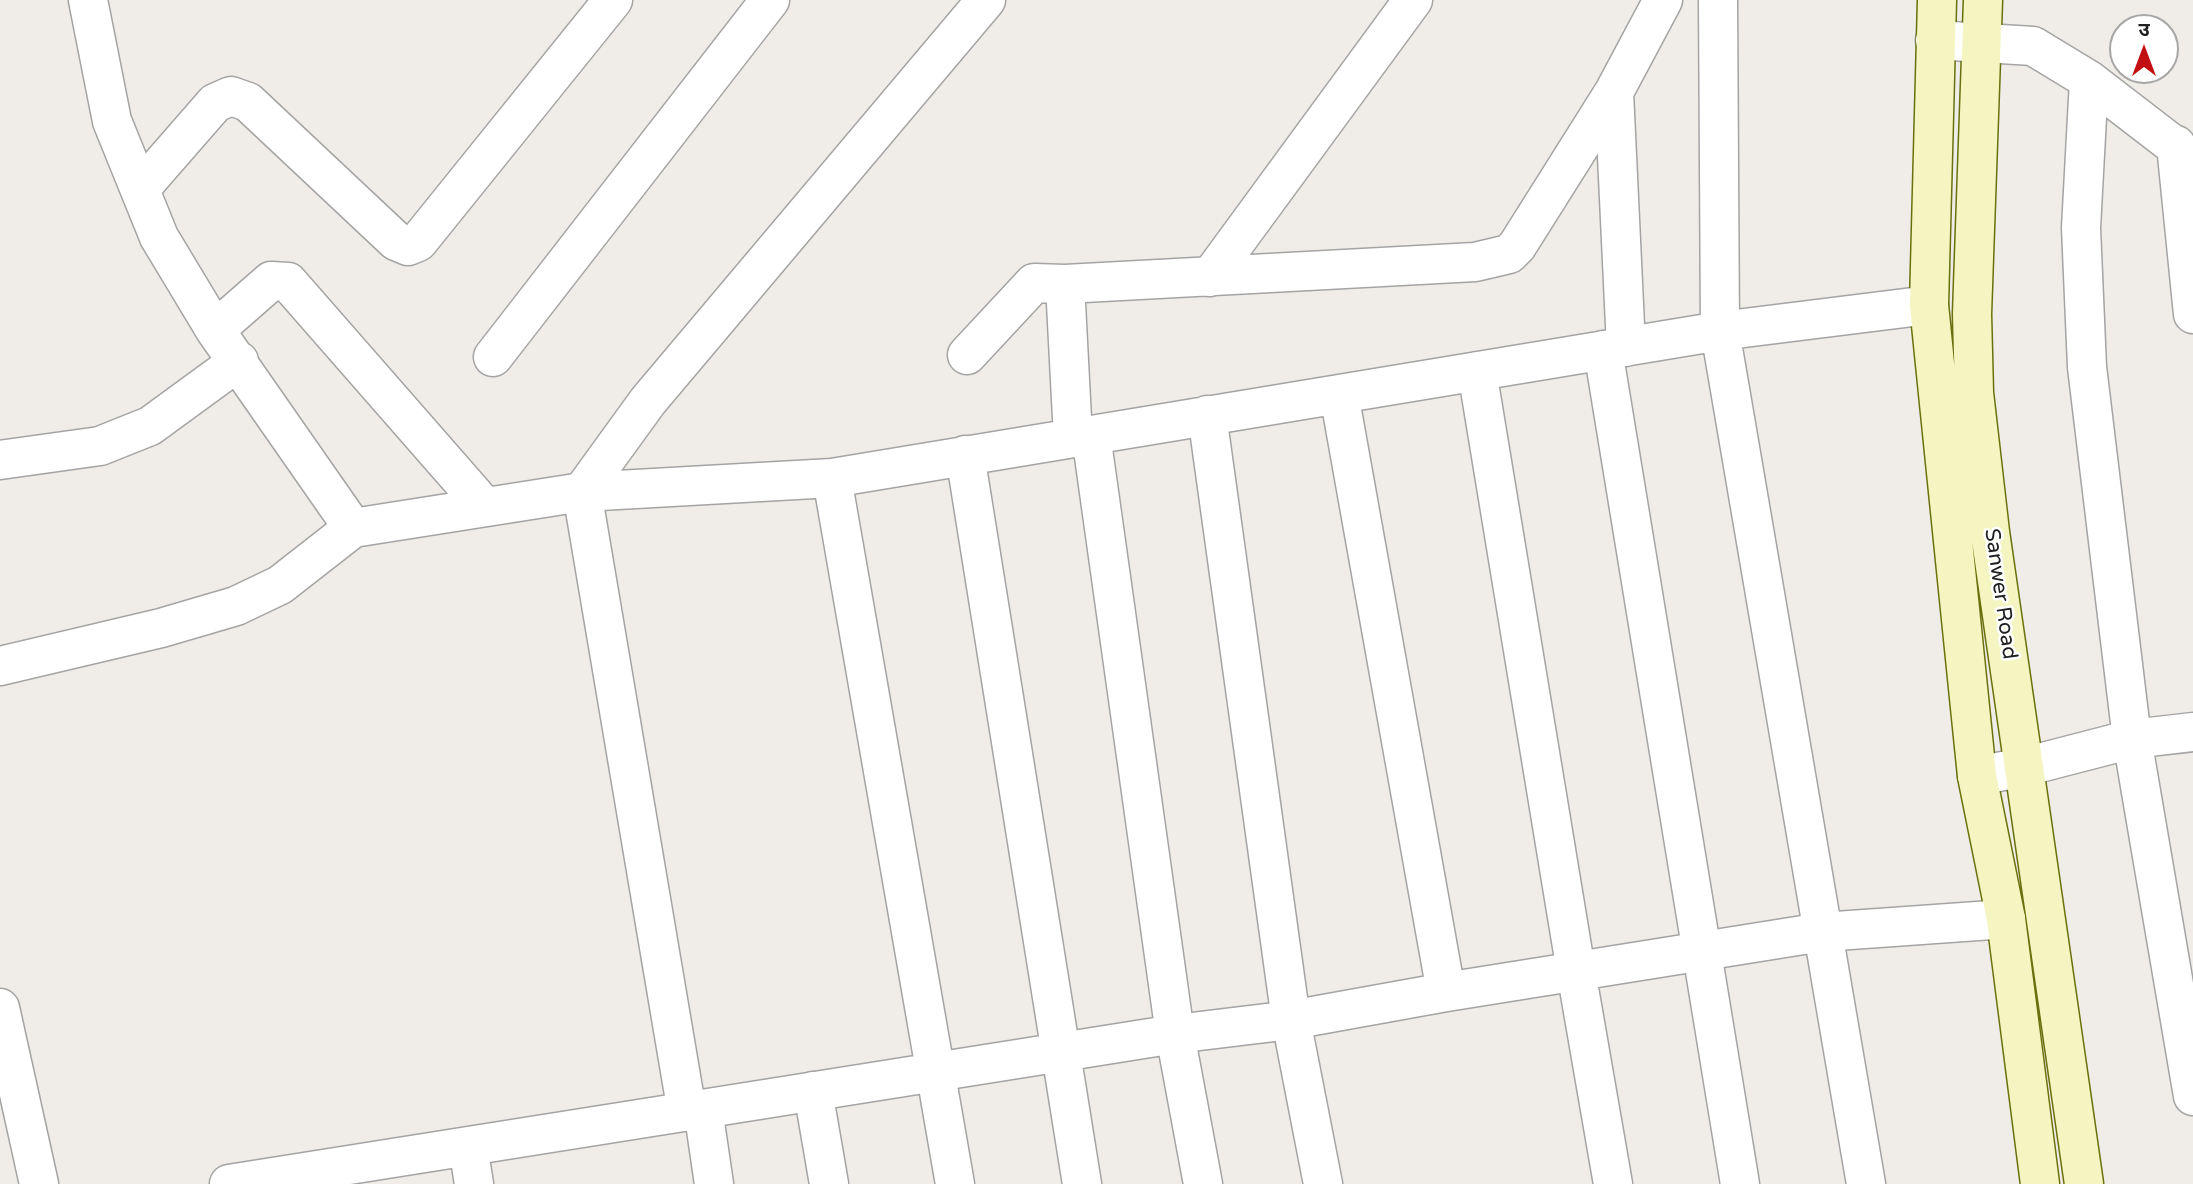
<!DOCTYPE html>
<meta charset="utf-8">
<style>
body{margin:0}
#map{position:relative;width:2193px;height:1184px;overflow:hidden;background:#f0ede8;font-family:"Varela Round","Noto Sans Devanagari",sans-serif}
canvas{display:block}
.north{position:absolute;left:2109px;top:14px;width:70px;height:70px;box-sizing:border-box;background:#fff;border:2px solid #a6a6a6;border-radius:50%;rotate:0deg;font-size:19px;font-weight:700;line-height:28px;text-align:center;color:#202020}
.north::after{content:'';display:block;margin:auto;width:24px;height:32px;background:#c20f12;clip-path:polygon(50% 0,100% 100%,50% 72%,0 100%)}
</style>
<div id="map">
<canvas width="2193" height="1184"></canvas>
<div class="north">उ</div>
</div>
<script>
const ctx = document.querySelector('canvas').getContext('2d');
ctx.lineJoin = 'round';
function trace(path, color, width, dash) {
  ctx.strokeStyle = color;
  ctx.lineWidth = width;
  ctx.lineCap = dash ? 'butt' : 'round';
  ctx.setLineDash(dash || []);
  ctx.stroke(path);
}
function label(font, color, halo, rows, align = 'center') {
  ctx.font = font + ' "Varela Round",sans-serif';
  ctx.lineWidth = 5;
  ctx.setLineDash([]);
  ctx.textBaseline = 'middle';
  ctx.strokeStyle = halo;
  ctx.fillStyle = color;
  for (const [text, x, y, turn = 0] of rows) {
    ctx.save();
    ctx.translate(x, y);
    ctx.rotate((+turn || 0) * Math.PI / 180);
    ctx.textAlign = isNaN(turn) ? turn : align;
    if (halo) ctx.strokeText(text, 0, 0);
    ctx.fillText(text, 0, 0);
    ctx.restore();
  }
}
const street = new Path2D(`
 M 88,0 L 112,121 L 159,237 L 215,330 L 353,528 L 582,492 L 832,478 L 1720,331 L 1929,305
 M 1718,0 L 1720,331 L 1866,1184
 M 1935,40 L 2033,46 L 2089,80 L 2193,160
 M 2089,80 L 2081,228 L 2087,367 L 2132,739 L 2193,1096
 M 1614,92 L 1626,347
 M 2176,145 L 2193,314
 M 140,189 L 215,103 L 231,96 L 248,102 L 396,241 L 408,246 L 418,242 L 613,0
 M 1210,277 L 1413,0
 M 1065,284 L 1073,438
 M 215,330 L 271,281 L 288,282 L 484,506
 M 1603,350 L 1740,1184
 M 967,355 L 1034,283 L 1065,284 L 1475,262 L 1509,254 L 1517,246 L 1614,92 L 1663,0
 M 493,357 L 770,0
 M 1477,371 L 1576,971 L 1613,1184
 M 1339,394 L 1446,992
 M 1207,415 L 1291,1020 L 1323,1184
 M 1091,435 L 1175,1034 L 1203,1184
 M 965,455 L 1082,1184
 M 0,460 L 100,446 L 150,426 L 239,361
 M 832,478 L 955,1184
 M 0,666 L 161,628 L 236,606 L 280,585 L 353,528
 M 1977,776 L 2024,767 L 2132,739 L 2193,732
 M 0,1008 L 39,1184
 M 813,1091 L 829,1184
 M 703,1109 L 714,1184
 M 687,1112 L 582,492 L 648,401 L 986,0
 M 468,1146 L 474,1184
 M 229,1184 L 1175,1034 L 1291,1020 L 1446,992 L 1822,932 L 2006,919`);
const secondary = new Path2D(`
 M 1937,0 L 1929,305 L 1977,776 L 2006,919 L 2040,1184
 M 1983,0 L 1972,314 L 1974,393 L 1990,532 L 2084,1184`);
trace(street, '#a4a4a4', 41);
trace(secondary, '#68710d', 41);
trace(street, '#fff', 38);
trace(secondary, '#f4f5c0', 38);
label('21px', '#202020', '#fff', [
 ["Sanwer Road",2000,594,82]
]);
</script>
